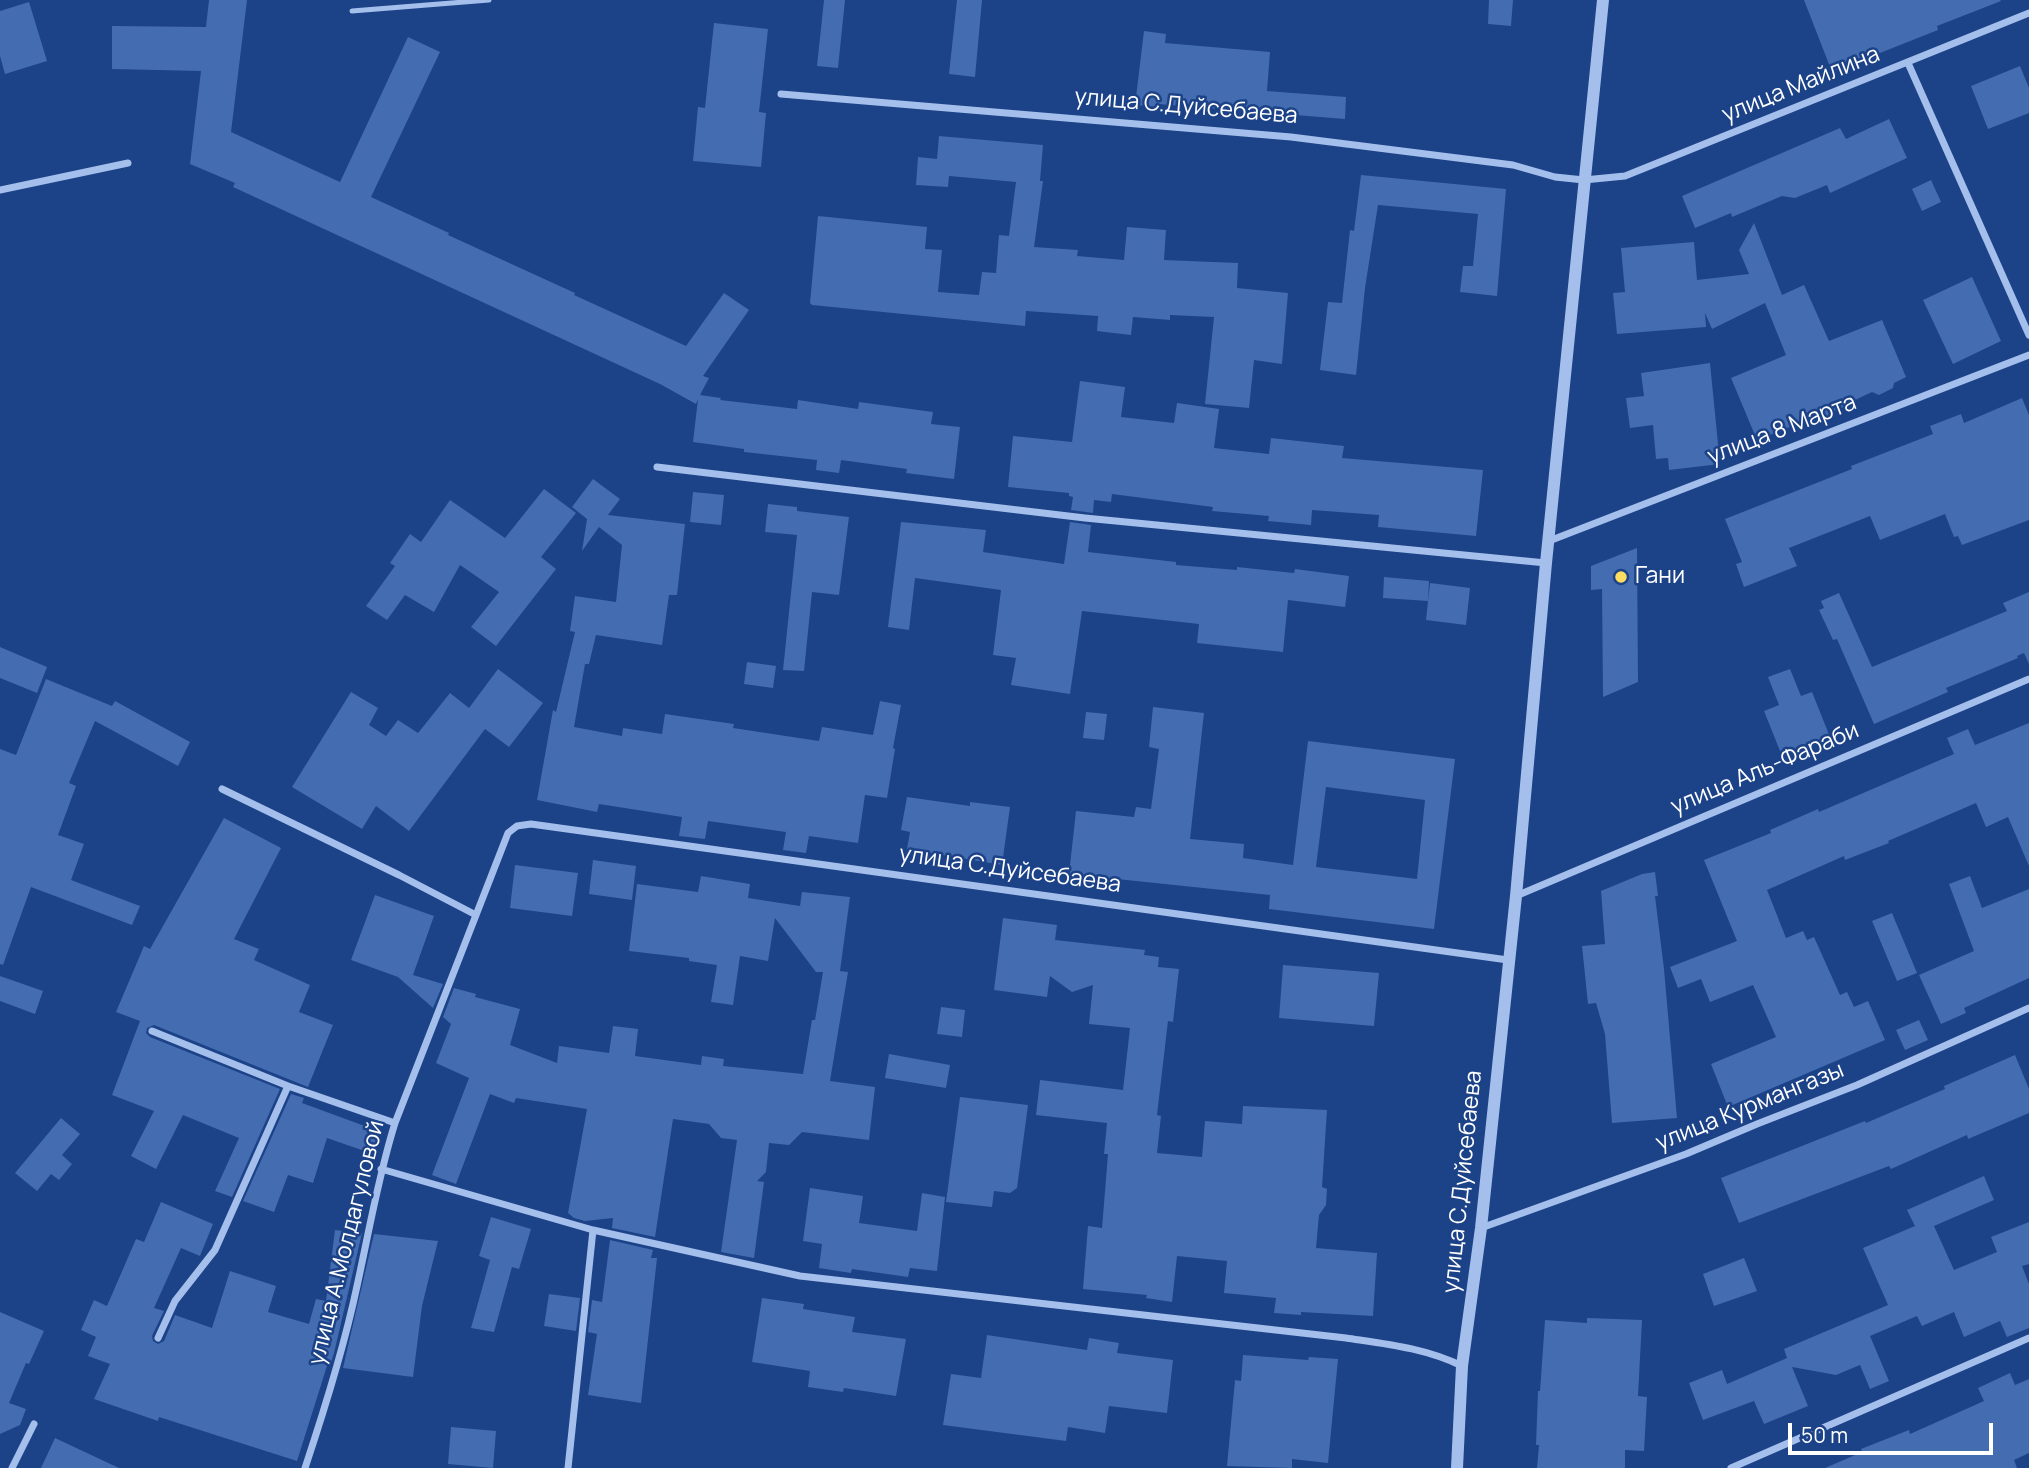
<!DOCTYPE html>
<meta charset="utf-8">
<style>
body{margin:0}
#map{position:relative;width:2029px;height:1468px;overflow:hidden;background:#1c4288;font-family:Manrope,sans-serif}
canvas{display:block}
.scale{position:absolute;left:1788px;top:1423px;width:205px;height:32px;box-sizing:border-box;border:4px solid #fff;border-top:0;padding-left:9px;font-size:21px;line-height:24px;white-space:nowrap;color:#fff;-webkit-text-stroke:5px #1c4288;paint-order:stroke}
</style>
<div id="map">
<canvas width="2029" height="1468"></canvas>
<div class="scale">50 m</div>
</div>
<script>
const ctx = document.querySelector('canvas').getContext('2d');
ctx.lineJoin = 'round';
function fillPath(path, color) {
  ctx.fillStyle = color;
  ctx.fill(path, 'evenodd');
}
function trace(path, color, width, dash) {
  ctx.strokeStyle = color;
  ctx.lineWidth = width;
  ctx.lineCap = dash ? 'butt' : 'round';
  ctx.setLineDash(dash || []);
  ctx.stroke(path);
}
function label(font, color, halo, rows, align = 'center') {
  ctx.font = font + ' Manrope,sans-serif';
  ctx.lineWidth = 5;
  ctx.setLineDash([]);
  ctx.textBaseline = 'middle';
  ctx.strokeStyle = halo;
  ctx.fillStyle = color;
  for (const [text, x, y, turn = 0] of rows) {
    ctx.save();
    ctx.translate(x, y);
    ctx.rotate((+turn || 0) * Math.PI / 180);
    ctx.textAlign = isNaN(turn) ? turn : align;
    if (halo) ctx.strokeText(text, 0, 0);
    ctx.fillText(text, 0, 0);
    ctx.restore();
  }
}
fillPath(new Path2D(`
 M 209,0 L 247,0 L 231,132 L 340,182 L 408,37 L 440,52 L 371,197 L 449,233 L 448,235 L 575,293 L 574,295 L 686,346 L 724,293 L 749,310 L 703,376 L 709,378 L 700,395 L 721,398 L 720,400 L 797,409 L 798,400 L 858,409 L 859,402 L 933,412 L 931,424 L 960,427 L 954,479 L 906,473 L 907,469 L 841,460 L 839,473 L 816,470 L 817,460 L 744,452 L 744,449 L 693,442 L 698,399 L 696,404 L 660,384 L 233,187 L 235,183 L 190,164 L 201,71 L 112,69 L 112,26 L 206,27 Z
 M 824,0 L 845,0 L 838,68 L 817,66 Z
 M 957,0 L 982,0 L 975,77 L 949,74 Z
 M 1489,0 L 1513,0 L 1511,26 L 1488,24 Z
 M 1804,0 L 2000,0 L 2001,1 L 1937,26 L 1938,30 L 1832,72 Z
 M 29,2 L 47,61 L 5,74 L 0,56 L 0,11 Z
 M 714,23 L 768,29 L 759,112 L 766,113 L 761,167 L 693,161 L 698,107 L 705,108 Z
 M 1144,31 L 1166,34 L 1165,43 L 1270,52 L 1267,91 L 1346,97 L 1345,119 L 1158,104 L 1158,107 L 1135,105 Z
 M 2020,66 L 2029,88 L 2029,113 L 1988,129 L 1971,86 Z
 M 1889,119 L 1907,158 L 1830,193 L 1827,185 L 1795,198 L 1782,196 L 1732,217 L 1731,213 L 1695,228 L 1682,196 L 1840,128 L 1846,139 Z
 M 939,136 L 1043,145 L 1040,181 L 1043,181 L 1034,247 L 1078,250 L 1077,256 L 1124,260 L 1127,227 L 1166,230 L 1164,260 L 1238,263 L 1237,288 L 1288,293 L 1282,364 L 1254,360 L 1249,408 L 1205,404 L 1214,317 L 1170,315 L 1170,320 L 1133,317 L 1131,335 L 1097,331 L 1098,316 L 1026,311 L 1025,326 L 812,305 L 810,303 L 818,216 L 927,227 L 925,249 L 942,250 L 938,292 L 979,295 L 982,272 L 996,273 L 999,235 L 1009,236 L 1016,182 L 949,176 L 948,187 L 916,185 L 918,157 L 937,159 Z
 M 1361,175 L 1506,189 L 1497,296 L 1460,292 L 1463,266 L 1473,266 L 1478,214 L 1378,205 L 1365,288 L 1356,375 L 1320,370 L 1328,302 L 1342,303 L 1350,230 L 1354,231 Z
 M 1931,180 L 1941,202 L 1922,211 L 1912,189 Z
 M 1754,223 L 1782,295 L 1804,285 L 1829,341 L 1882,320 L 1906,377 L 1894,383 L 1893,388 L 1879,395 L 1872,392 L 1855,400 L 1852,404 L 1828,414 L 1830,417 L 1802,428 L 1800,423 L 1757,440 L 1731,378 L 1786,355 L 1765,303 L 1712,329 L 1705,313 L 1706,327 L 1617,334 L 1613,293 L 1625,292 L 1621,248 L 1694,242 L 1697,280 L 1749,274 L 1739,250 Z
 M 1972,277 L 2001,341 L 1953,364 L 1923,300 Z
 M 1710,363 L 1720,464 L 1669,470 L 1668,458 L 1656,459 L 1653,425 L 1630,428 L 1626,398 L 1644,396 L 1641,373 Z
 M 1080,381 L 1125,387 L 1121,417 L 1174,423 L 1177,403 L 1219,409 L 1214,448 L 1269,454 L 1271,438 L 1344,446 L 1342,458 L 1483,470 L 1476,536 L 1378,527 L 1379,515 L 1312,510 L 1311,525 L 1268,521 L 1269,516 L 1212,511 L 1213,507 L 1112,494 L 1111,502 L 1094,500 L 1093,513 L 1086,512 L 1071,510 L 1073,497 L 1069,496 L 1069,493 L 1008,487 L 1013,436 L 1072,442 Z
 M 2022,398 L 2029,415 L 2029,520 L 1962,545 L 1958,536 L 1954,537 L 1945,514 L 1880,540 L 1870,516 L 1789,548 L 1797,566 L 1744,587 L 1736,564 L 1742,562 L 1725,519 L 1852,469 L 1851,466 L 1933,434 L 1930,426 L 1961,414 L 1964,423 Z
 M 593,479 L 620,499 L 608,515 L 685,524 L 677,595 L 669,595 L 662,645 L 596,635 L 589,664 L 585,664 L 574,727 L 622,736 L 623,728 L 662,734 L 665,714 L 734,724 L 733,728 L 819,741 L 822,727 L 873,735 L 880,701 L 901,705 L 893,748 L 895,749 L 887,798 L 865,795 L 858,843 L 809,836 L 806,853 L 783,850 L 786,832 L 708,821 L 705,839 L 679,836 L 682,817 L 599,804 L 597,812 L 537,800 L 553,710 L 556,712 L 575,632 L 570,631 L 575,596 L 616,602 L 622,545 L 599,527 L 582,551 L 587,519 L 572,507 Z
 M 544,489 L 576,513 L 541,557 L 556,569 L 496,646 L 471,627 L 499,592 L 460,565 L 434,612 L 405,595 L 387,620 L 366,606 L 395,566 L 390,563 L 410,534 L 421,542 L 450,500 L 505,538 Z
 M 693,492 L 724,495 L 721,525 L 690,522 Z
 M 768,504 L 797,507 L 797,511 L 849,517 L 839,595 L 812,592 L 804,671 L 783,670 L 797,535 L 765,532 Z
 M 901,522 L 986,530 L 983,552 L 1064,564 L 1070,522 L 1091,525 L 1088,552 L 1176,562 L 1176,565 L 1237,570 L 1237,567 L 1294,573 L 1295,569 L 1349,576 L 1345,607 L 1288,600 L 1283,652 L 1197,643 L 1199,624 L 1082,611 L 1070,694 L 1011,685 L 1016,658 L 993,655 L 1001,590 L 915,578 L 909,630 L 888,627 Z
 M 1637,548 L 1638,682 L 1603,697 L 1602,589 L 1591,590 L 1591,566 Z
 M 1384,577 L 1429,581 L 1428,601 L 1383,598 Z
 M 1430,583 L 1470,588 L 1466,625 L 1426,620 Z
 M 2029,592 L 2029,664 L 2024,653 L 2017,656 L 2018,658 L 1946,688 L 1948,692 L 1874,724 L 1837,639 L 1833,640 L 1819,610 L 1824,608 L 1821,601 L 1839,593 L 1872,667 L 2007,611 L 2003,603 Z
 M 0,647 L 47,667 L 37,693 L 0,678 Z
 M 747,662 L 776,666 L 773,688 L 744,684 Z
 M 498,669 L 543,703 L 509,747 L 485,729 L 409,831 L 376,806 L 362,829 L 292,787 L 351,692 L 378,708 L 369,725 L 386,736 L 398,720 L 418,733 L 450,693 L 469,708 Z
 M 1790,669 L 1801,696 L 1812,692 L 1830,737 L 1782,756 L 1764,711 L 1779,705 L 1768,677 Z
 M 46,679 L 112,706 L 115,701 L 190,742 L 178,766 L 95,721 L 69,783 L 76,786 L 58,835 L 84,844 L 71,880 L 140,906 L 132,925 L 31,887 L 3,965 L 0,964 L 0,749 L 16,755 Z
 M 1153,707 L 1204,713 L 1190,839 L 1244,844 L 1243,858 L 1293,865 L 1308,741 L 1455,759 L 1434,929 L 1269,909 L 1270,895 L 1069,874 L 1076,811 L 1134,817 L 1136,807 L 1151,809 L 1159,749 L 1149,747 ZM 1326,787 L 1425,800 L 1417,879 L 1316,867 Z
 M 1086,712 L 1107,714 L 1104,740 L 1083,738 Z
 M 2029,723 L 2029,866 L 2008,817 L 1986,827 L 1976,803 L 1888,841 L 1889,843 L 1845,860 L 1844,856 L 1767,890 L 1786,938 L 1803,931 L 1807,940 L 1814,937 L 1840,995 L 1847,992 L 1854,1007 L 1868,1001 L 1885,1040 L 1728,1107 L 1711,1064 L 1776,1037 L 1753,985 L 1710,1002 L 1701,979 L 1678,988 L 1670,967 L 1737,941 L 1704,860 L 1771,833 L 1770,830 L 1818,809 L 1819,812 L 1954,754 L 1947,738 L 1968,729 L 1975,745 Z
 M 907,797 L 970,806 L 970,802 L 1010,807 L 1002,865 L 907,849 L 910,832 L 901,830 Z
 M 224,818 L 281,848 L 234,939 L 259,949 L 254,960 L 310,985 L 299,1012 L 333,1025 L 308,1087 L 154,1025 L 147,1028 L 146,1033 L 150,1037 L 280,1089 L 232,1197 L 215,1191 L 239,1138 L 183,1115 L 156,1169 L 131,1156 L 154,1111 L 112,1095 L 140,1021 L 116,1012 L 144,946 L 150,949 Z
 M 593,860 L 636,866 L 632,900 L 589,894 Z
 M 515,865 L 578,873 L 572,916 L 510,908 Z
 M 1655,872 L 1658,896 L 1655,896 L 1664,969 L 1677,1118 L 1612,1123 L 1605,1034 L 1596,1003 L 1588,1004 L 1582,946 L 1605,944 L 1601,891 L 1642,874 Z
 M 701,876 L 750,884 L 748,898 L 800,906 L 802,892 L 850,897 L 840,971 L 848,972 L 830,1081 L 875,1087 L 869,1140 L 802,1132 L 789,1145 L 769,1143 L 766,1172 L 757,1181 L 764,1182 L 754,1258 L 721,1252 L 737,1140 L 721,1138 L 709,1124 L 673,1119 L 655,1237 L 612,1228 L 613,1218 L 585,1221 L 574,1218 L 568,1213 L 587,1109 L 516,1098 L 514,1103 L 490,1094 L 456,1184 L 432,1175 L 469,1078 L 436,1063 L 451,1024 L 443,1017 L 454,988 L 476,994 L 475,997 L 520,1009 L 510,1045 L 557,1063 L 559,1046 L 609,1053 L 613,1026 L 638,1029 L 635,1056 L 701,1065 L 702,1056 L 724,1059 L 723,1066 L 803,1074 L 812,1020 L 815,1020 L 823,972 L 816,972 L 775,918 L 768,961 L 740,956 L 733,1005 L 711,1002 L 717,965 L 689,961 L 689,958 L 629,951 L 637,884 L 698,892 Z
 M 1970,876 L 1982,908 L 2029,889 L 2029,978 L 1964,1008 L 1966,1013 L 1941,1024 L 1919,975 L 1974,951 L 1949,884 Z
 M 375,895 L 434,916 L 413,975 L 443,984 L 433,1008 L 398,977 L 351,960 Z
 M 1892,913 L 1917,973 L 1897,981 L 1872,921 Z
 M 1003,918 L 1057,925 L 1055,940 L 1145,950 L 1144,955 L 1159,957 L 1158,967 L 1179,969 L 1173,1022 L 1168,1021 L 1157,1115 L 1161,1116 L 1157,1153 L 1202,1157 L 1205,1121 L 1242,1124 L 1243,1106 L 1327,1110 L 1322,1187 L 1327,1189 L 1326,1205 L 1319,1215 L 1316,1248 L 1377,1253 L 1373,1316 L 1301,1312 L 1301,1315 L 1274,1313 L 1276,1298 L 1224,1293 L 1227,1261 L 1177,1256 L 1172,1302 L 1146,1298 L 1147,1295 L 1083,1289 L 1088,1226 L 1102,1228 L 1108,1154 L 1104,1154 L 1107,1123 L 1036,1115 L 1040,1080 L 1123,1090 L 1130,1028 L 1089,1024 L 1093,985 L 1072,992 L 1050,976 L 1047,997 L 994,990 Z
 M 1283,965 L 1379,973 L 1374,1026 L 1279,1018 Z
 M 0,976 L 43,991 L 35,1014 L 0,1001 Z
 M 941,1007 L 965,1010 L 962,1037 L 937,1034 Z
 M 1919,1020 L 1928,1040 L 1905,1050 L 1896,1030 Z
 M 889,1054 L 950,1065 L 946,1088 L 885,1078 Z
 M 2015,1055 L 2029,1089 L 2029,1113 L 1968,1139 L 1967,1135 L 1891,1169 L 1889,1166 L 1739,1223 L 1721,1178 L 1865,1121 L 1866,1123 L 1945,1089 L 1944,1086 Z
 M 291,1094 L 304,1098 L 302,1103 L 381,1132 L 373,1154 L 327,1138 L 313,1183 L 288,1175 L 274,1212 L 243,1201 Z
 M 960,1097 L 1028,1105 L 1017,1188 L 1010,1193 L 994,1191 L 992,1207 L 946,1202 Z
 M 61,1118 L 80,1134 L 62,1155 L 72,1164 L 59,1180 L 51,1174 L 37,1191 L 15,1173 Z
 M 1984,1176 L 1994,1200 L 1934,1226 L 1954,1270 L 1997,1252 L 1991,1237 L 2029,1222 L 2029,1264 L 2022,1266 L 2029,1284 L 2029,1328 L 2007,1337 L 2000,1321 L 1964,1337 L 1954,1312 L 1922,1326 L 1917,1316 L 1870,1336 L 1889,1381 L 1870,1389 L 1860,1365 L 1836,1375 L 1792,1367 L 1808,1406 L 1764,1424 L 1754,1401 L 1703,1420 L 1689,1383 L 1722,1370 L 1727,1384 L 1787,1358 L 1784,1349 L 1888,1305 L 1863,1248 L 1915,1226 L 1907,1210 Z
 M 810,1188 L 863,1196 L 859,1223 L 917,1231 L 922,1193 L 945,1197 L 937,1271 L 910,1268 L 908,1277 L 852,1269 L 851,1273 L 819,1268 L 822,1244 L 803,1241 Z
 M 161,1202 L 213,1224 L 200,1256 L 181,1248 L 154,1308 L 164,1311 L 152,1336 L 153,1341 L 158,1344 L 164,1341 L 175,1315 L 212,1328 L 230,1271 L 276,1286 L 268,1312 L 309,1324 L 316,1299 L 326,1301 L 335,1230 L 362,1233 L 334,1353 L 330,1366 L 327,1366 L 297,1461 L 159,1417 L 158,1421 L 94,1399 L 110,1364 L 88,1356 L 96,1337 L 81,1330 L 94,1300 L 107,1306 L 136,1239 L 144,1242 Z
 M 491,1217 L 531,1229 L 519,1269 L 512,1267 L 494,1332 L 471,1328 L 490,1260 L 479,1256 Z
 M 374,1234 L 438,1241 L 422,1306 L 413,1377 L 343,1368 Z
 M 610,1240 L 653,1250 L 651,1258 L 657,1258 L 641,1403 L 588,1395 L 597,1334 L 588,1332 L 592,1300 L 602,1302 Z
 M 1744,1258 L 1757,1291 L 1714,1306 L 1703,1274 Z
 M 549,1294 L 580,1298 L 576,1331 L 544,1326 Z
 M 762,1298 L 804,1304 L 803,1309 L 855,1317 L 852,1332 L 906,1339 L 896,1396 L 844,1388 L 843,1392 L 808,1387 L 810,1371 L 752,1362 Z
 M 0,1312 L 44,1331 L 29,1364 L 26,1363 L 9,1403 L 26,1409 L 20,1425 L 0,1434 Z
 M 1587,1318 L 1642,1320 L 1638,1396 L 1647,1397 L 1644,1451 L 1625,1450 L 1625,1468 L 1537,1468 L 1539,1445 L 1536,1445 L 1538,1391 L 1540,1391 L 1545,1320 L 1587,1323 Z
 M 987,1335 L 1087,1350 L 1089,1338 L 1119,1343 L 1117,1353 L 1173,1360 L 1167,1413 L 1109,1406 L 1105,1433 L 1068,1427 L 1066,1441 L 943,1425 L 951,1374 L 981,1378 Z
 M 1243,1355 L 1308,1360 L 1309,1357 L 1338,1359 L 1328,1463 L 1292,1459 L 1292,1468 L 1227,1466 L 1235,1380 L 1241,1381 Z
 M 2010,1373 L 2015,1385 L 2029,1379 L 2029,1453 L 2014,1460 L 2017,1468 L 1825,1468 L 1862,1452 L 1861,1449 L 1909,1430 L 1910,1434 L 1984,1401 L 1978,1388 Z
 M 451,1427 L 496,1431 L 493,1468 L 448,1464 Z
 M 55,1438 L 119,1468 L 41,1468 Z`), '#446cb1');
trace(new Path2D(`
 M 352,11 L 489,0`), '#a5bfec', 5);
trace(new Path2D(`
 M 1908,63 L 2029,335
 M 781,94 L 1291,137 L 1513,165 L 1555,177 L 1584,180 L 1625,176 L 2029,13
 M 0,190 L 128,163
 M 657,467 L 1085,518 L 1546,563
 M 1549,541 L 2029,355
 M 222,789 L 399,875 L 476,915
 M 1516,896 L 2029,679
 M 152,1031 L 288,1086 L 395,1123
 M 381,1169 L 593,1230 L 800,1276 L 1346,1338 C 1386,1344 1425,1348 1462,1366
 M 1481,1228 L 1686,1154 L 1757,1124 L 1857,1085 L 2029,1008
 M 158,1338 L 175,1301 L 215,1250 L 288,1086
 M 12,1468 L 34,1424
 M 305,1468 C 325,1408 344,1348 357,1286 C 369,1232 378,1177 395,1123 L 508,833 L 517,826 L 531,824 L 1508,960
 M 568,1468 L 593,1230
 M 1731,1468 L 2029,1338`), '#a5bfec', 7);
trace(new Path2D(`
 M 1457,1468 L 1462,1366 L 1481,1228 L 1516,896 L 1546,563 L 1603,0`), '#a5bfec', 12);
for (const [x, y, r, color] of [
 [1621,577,7,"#fddc62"]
]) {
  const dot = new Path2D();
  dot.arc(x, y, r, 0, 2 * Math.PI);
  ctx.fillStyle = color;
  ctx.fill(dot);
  trace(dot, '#1c4288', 2.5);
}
label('23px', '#fff', '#1c4288', [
 ["улица Майлина",1801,85,-22],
 ["улица С.Дуйсебаева",1186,107,5],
 ["улица 8 Марта",1782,430,-21],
 ["улица Аль-Фараби",1765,769,-23],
 ["улица С.Дуйсебаева",1010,870,8],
 ["улица Курмангазы",1750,1107,-22],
 ["улица С.Дуйсебаева",1463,1182,-84],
 ["улица А.Молдагуловой",347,1243,-76]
]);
label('23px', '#fff', '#1c4288', [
 ["Гани",1635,577]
], 'left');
</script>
